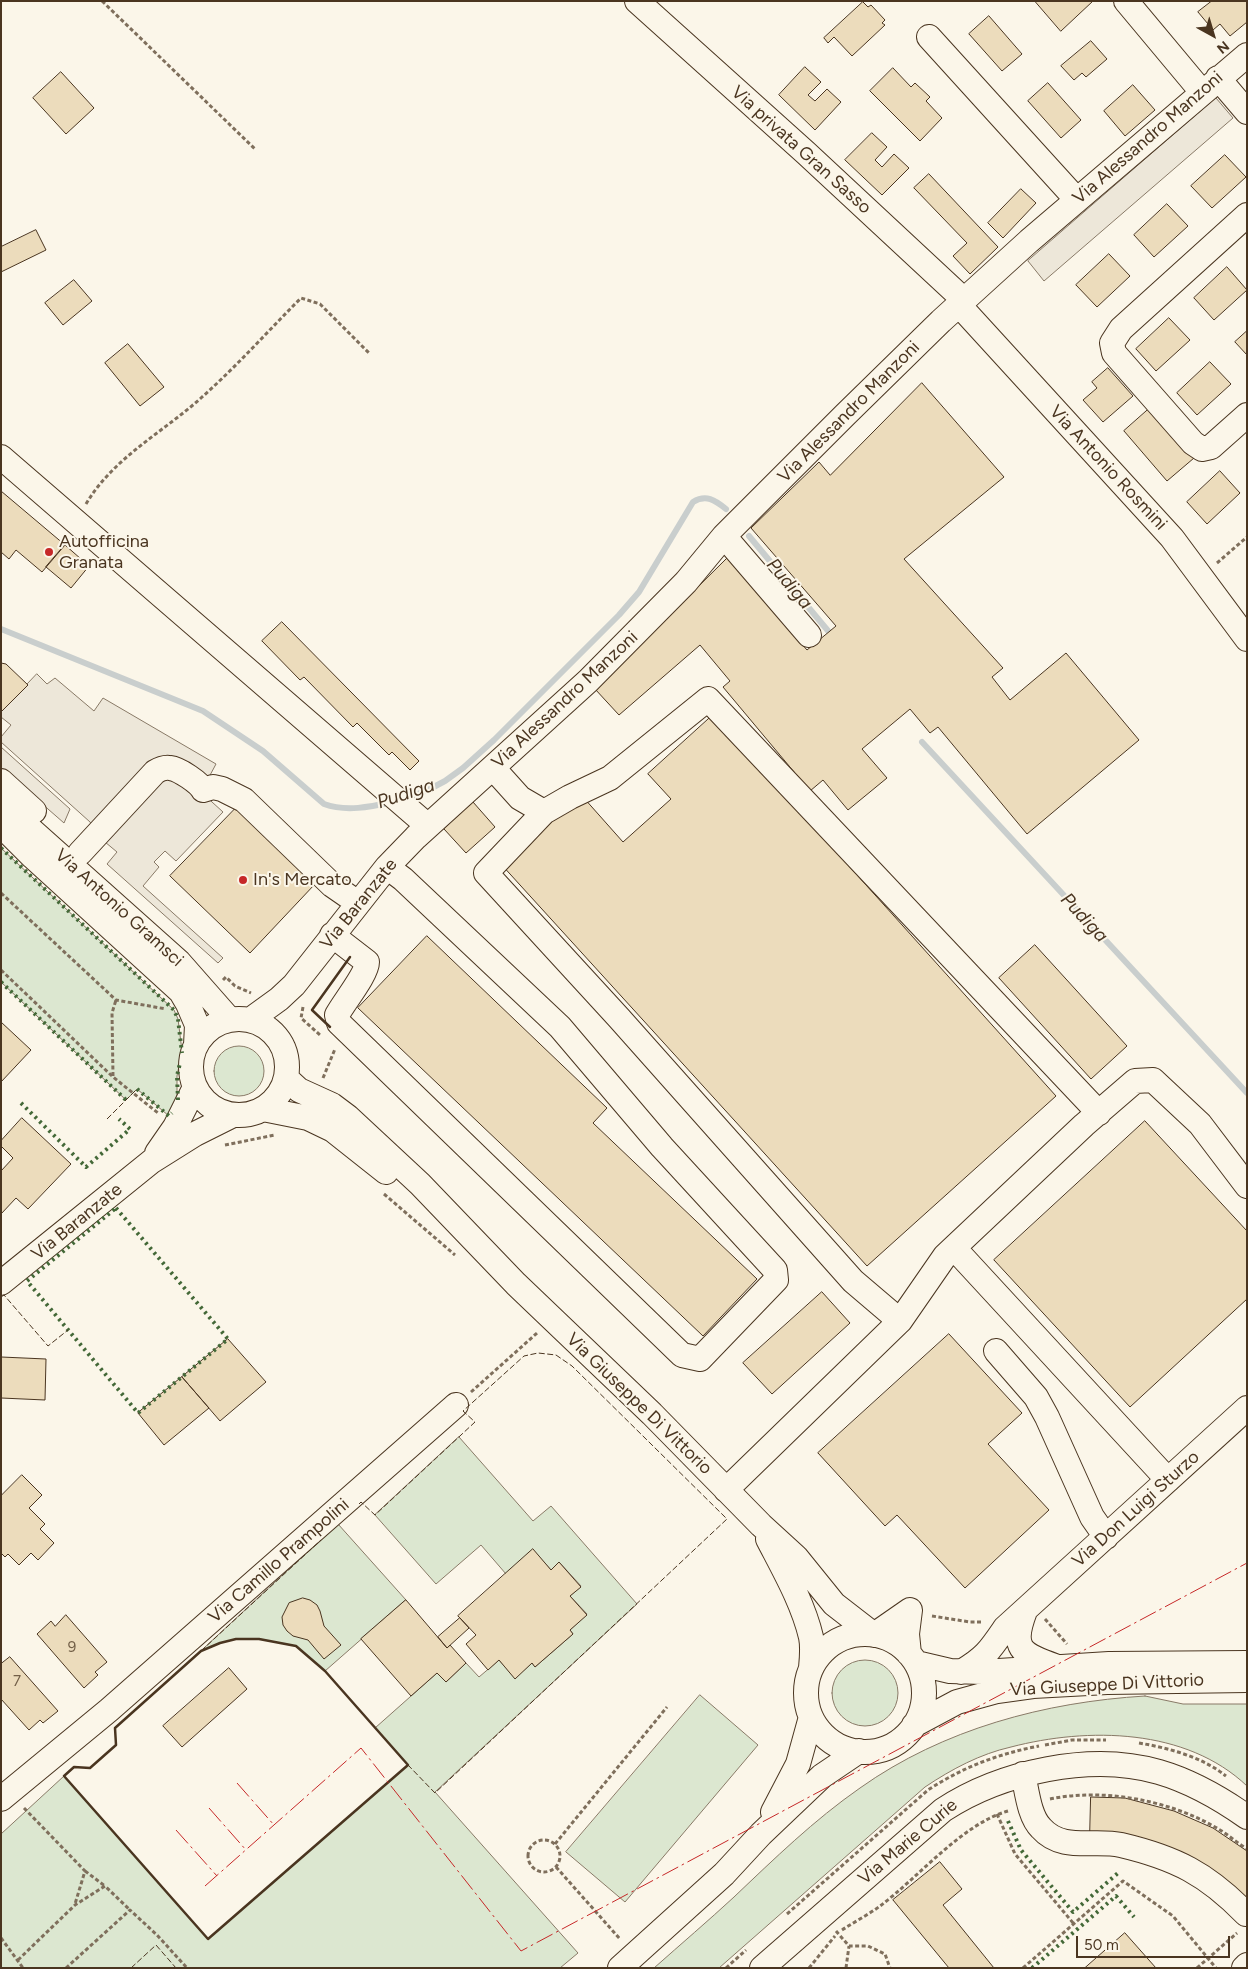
<!DOCTYPE html>
<style>
body{margin:0}
#map{position:relative;width:1248px;height:1969px;overflow:hidden;background:#fbf6e9;font-family:Figtree,sans-serif}
canvas{display:block}
.frame{position:absolute;inset:0;border:2px solid #4a3520;pointer-events:none}
.north{position:absolute;left:1188px;top:10px;width:50px;height:50px;-webkit-text-stroke:4px #fbf6e9;paint-order:stroke;rotate:141deg;font-size:14px;font-weight:700;line-height:20px;text-align:center;color:#4a3520}
.north::after{content:'';display:block;margin:auto;width:18px;height:22px;background:#4a3520;clip-path:polygon(50% 0,100% 100%,50% 72%,0 100%)}
.scale{position:absolute;left:1076px;top:1936px;width:154px;height:22px;box-sizing:border-box;border:2px solid #4a3520;border-top:0;padding-left:6px;font-size:15px;line-height:18px;white-space:nowrap;color:#4a3520;-webkit-text-stroke:4px #fbf6e9;paint-order:stroke}
</style>
<div id="map">
<canvas width="1248" height="1969"></canvas>
<div class="frame"></div>
<div class="north">N</div>
<div class="scale">50 m</div>
</div>
<script>
const ctx = document.querySelector('canvas').getContext('2d');
ctx.lineJoin = 'round';
function fillPath(path, color) {
  ctx.fillStyle = color;
  ctx.fill(path, 'evenodd');
}
function trace(path, color, width, dash) {
  ctx.strokeStyle = color;
  ctx.lineWidth = width;
  ctx.lineCap = dash ? 'butt' : 'round';
  ctx.setLineDash(dash || []);
  ctx.stroke(path);
}
function label(font, color, halo, rows, align = 'center') {
  ctx.font = font + ' Figtree,sans-serif';
  ctx.lineWidth = 4;
  ctx.setLineDash([]);
  ctx.textBaseline = 'middle';
  ctx.strokeStyle = halo;
  ctx.fillStyle = color;
  for (const [text, x, y, turn = 0] of rows) {
    ctx.save();
    ctx.translate(x, y);
    ctx.rotate((+turn || 0) * Math.PI / 180);
    ctx.textAlign = isNaN(turn) ? turn : align;
    if (halo) ctx.strokeText(text, 0, 0);
    ctx.fillText(text, 0, 0);
    ctx.restore();
  }
}
const green = new Path2D(`
 M 1,848 L 174,1010 L 178,1019 L 182,1051 L 177,1076 L 177,1103 L 169,1116 L 137,1089 L 126,1100 L 1,982 Z
 M214 1071a25 25 0 1 1 50 0a25 25 0 1 1-50 0Z
 M 459,1437 L 533,1521 L 551,1506 L 637,1604 L 435,1792 L 578,1953 L 560,1968 L 1,1968 L 1,1834 L 64,1776 L 208,1939 L 408,1765 L 375,1728 L 437,1673 L 446,1682 L 466,1663 L 479,1677 L 499,1660 L 515,1678 L 532,1663 L 535,1667 L 573,1634 L 570,1630 L 587,1614 L 570,1596 L 581,1586 L 559,1562 L 551,1570 L 533,1550 L 506,1574 L 481,1545 L 436,1584 L 375,1515 Z
 M 338,1524 L 406,1600 L 325,1671 L 296,1646 L 259,1639 L 236,1639 L 220,1643 L 201,1651 Z
 M832 1693a33 33 0 1 1 66 0a33 33 0 1 1-66 0Z
 M 700,1695 L 758,1745 L 625,1902 L 566,1852 Z
 M 1145,1696 L 1183,1704 L 1247,1704 L 1247,1786 C 1186,1728 1088,1727 1011,1747 C 980,1754 952,1769 925,1787 L 719,1968 L 654,1968 C 681,1944 708,1921 734,1897 C 774,1859 814,1820 860,1788 C 943,1729 1045,1702 1145,1696 Z`);
fillPath(green, '#dce7d0');
trace(green, '#887966', 1);
const parking = new Path2D(`
 M 1216,98 L 1233,118 L 1044,281 L 1028,261 Z
 M 37,674 L 47,684 L 55,678 L 94,711 L 103,698 L 216,764 L 201,792 L 223,812 L 176,861 L 165,851 L 154,862 L 159,867 L 143,886 L 223,958 L 218,963 L 107,864 L 117,852 L 105,842 L 90,822 L 1,742 L 1,737 L 11,725 L 1,717 L 1,712 Z
 M 1,747 L 70,809 L 64,823 L 1,768 Z`);
fillPath(parking, '#ede7d9');
trace(parking, '#887966', 1);
trace(new Path2D(`
 M 749,536 L 829,632
 M 1,629 L 203,711 L 263,751 L 324,804 C 346,812 370,807 392,802
 M 922,742 L 1247,1093
 M 404,799 L 428,790 L 445,781 L 463,768 L 494,740 L 619,615 L 639,592 L 693,502 C 706,494 715,500 726,509`), '#c9cecd', 6);
const building = new Path2D(`
 M 1035,1 L 1093,1 L 1061,31 Z
 M 1212,1 L 1247,1 L 1247,22 L 1230,36 L 1220,24 L 1213,30 L 1198,12 Z
 M 863,2 L 868,7 L 871,5 L 885,20 L 882,23 L 885,25 L 852,56 L 834,37 L 828,43 L 824,38 Z
 M 989,16 L 1022,54 L 1002,71 L 969,34 Z
 M 1091,41 L 1107,59 L 1086,77 L 1082,73 L 1074,80 L 1061,66 Z
 M 805,67 L 821,82 L 808,95 L 815,101 L 827,89 L 841,102 L 815,130 L 779,95 Z
 M 893,68 L 911,87 L 915,83 L 930,97 L 926,101 L 942,118 L 920,141 L 870,91 Z
 M 61,72 L 94,108 L 66,134 L 33,98 Z
 M 1048,83 L 1081,120 L 1061,138 L 1028,101 Z
 M 1133,85 L 1155,110 L 1125,136 L 1104,111 Z
 M 872,133 L 887,147 L 875,160 L 882,167 L 894,154 L 909,168 L 882,195 L 845,160 Z
 M 1225,155 L 1246,177 L 1212,208 L 1191,186 Z
 M 929,174 L 998,247 L 970,274 L 953,256 L 967,243 L 914,188 Z
 M 1021,189 L 1036,203 L 1003,238 L 988,223 Z
 M 1167,204 L 1188,226 L 1154,257 L 1134,235 Z
 M 36,230 L 46,250 L 1,272 L 1,247 Z
 M 1109,254 L 1130,276 L 1097,307 L 1076,285 Z
 M 1227,267 L 1247,290 L 1214,320 L 1194,298 Z
 M 74,280 L 92,301 L 63,325 L 45,303 Z
 M 1169,318 L 1190,340 L 1156,371 L 1136,349 Z
 M 1247,331 L 1247,355 L 1235,342 Z
 M 128,344 L 164,387 L 140,406 L 105,363 Z
 M 1210,362 L 1231,384 L 1197,415 L 1177,393 Z
 M 1108,368 L 1133,396 L 1103,422 L 1083,400 L 1097,388 L 1092,382 Z
 M 922,383 L 1004,477 L 904,559 L 1003,668 L 992,677 L 1010,700 L 1066,653 L 1139,740 L 1027,834 L 938,727 L 930,733 L 910,709 L 862,749 L 887,778 L 848,810 L 823,780 L 810,791 L 723,687 L 730,681 L 700,645 L 619,715 L 595,689 L 727,558 L 807,650 L 836,626 L 751,528 L 819,462 L 830,475 Z
 M 1150,408 L 1194,458 L 1167,481 L 1124,431 Z
 M 1220,471 L 1240,493 L 1207,524 L 1187,502 Z
 M 1,491 L 65,545 L 42,572 L 16,550 L 9,559 L 1,552 Z
 M 65,545 L 89,566 L 71,588 L 46,567 Z
 M 282,622 L 419,761 L 410,770 L 392,752 L 389,755 L 357,723 L 353,727 L 304,677 L 300,680 L 262,641 Z
 M 1,663 L 6,664 L 28,685 L 1,712 Z
 M 713,715 L 1056,1096 L 867,1266 L 500,863 L 583,797 L 623,842 L 671,799 L 648,774 Z
 M 473,802 L 495,827 L 466,853 L 444,829 Z
 M 236,808 L 315,884 L 250,953 L 170,876 Z
 M 427,936 L 607,1108 L 593,1123 L 757,1279 L 703,1336 L 358,1008 Z
 M 1035,945 L 1127,1046 L 1091,1079 L 999,978 Z
 M 1,1022 L 31,1050 L 1,1082 Z
 M 22,1118 L 71,1164 L 28,1209 L 16,1198 L 1,1214 L 1,1171 L 13,1158 L 1,1146 L 1,1141 Z
 M 1145,1121 L 1247,1231 L 1247,1299 L 1130,1407 L 994,1260 Z
 M 822,1292 L 850,1323 L 772,1394 L 743,1363 Z
 M 949,1334 L 1022,1413 L 988,1444 L 1049,1510 L 965,1588 L 897,1515 L 885,1526 L 818,1453 Z
 M 228,1339 L 266,1382 L 220,1421 L 182,1377 Z
 M 1,1357 L 46,1359 L 45,1400 L 1,1398 Z
 M 182,1377 L 209,1408 L 164,1445 L 138,1413 Z
 M 22,1475 L 42,1495 L 29,1508 L 45,1524 L 40,1529 L 54,1543 L 38,1560 L 31,1553 L 19,1565 L 8,1554 L 5,1557 L 1,1553 L 1,1496 Z
 M 533,1549 L 551,1570 L 559,1562 L 581,1587 L 570,1596 L 587,1615 L 570,1630 L 573,1634 L 535,1667 L 532,1663 L 515,1679 L 499,1660 L 488,1670 L 466,1644 L 476,1635 L 458,1616 Z
 M 303,1598 L 310,1600 L 317,1605 L 320,1611 L 324,1626 L 341,1645 L 324,1659 L 308,1640 L 293,1636 L 287,1631 L 283,1625 L 282,1617 L 289,1603 Z
 M 406,1600 L 447,1648 L 450,1645 L 466,1663 L 446,1682 L 437,1673 L 411,1696 L 361,1639 Z
 M 66,1615 L 107,1662 L 95,1672 L 98,1675 L 84,1688 L 37,1634 L 51,1621 L 55,1626 Z
 M 460,1618 L 469,1628 L 447,1648 L 438,1637 Z
 M 10,1657 L 58,1711 L 43,1723 L 40,1720 L 29,1730 L 1,1699 L 1,1664 Z
 M 229,1668 L 247,1689 L 182,1747 L 163,1726 Z
 M 1091,1797 L 1125,1798 L 1174,1811 L 1213,1828 L 1247,1851 L 1247,1904 L 1090,1836 Z
 M 940,1862 L 962,1889 L 943,1905 L 994,1968 L 949,1968 L 893,1900 Z
 M 1125,1933 L 1156,1968 L 1085,1968 Z`);
fillPath(building, '#ecdcbc');
trace(building, '#4a3520', 1);
const minor = new Path2D(`
 M 637,1 L 806,153 L 964,300
 M 1126,1 L 1202,92
 M 929,37 L 1077,200
 M 1218,78 L 1247,112
 M 1247,215 L 1121,329 L 1112,343 L 1114,353 L 1193,443 L 1202,449 L 1211,447 L 1247,415
 M 959,305 L 1172,538 L 1247,639
 M 1,457 L 428,826
 M 724,536 L 809,635
 M 493,768 L 520,798 L 544,812 L 570,797 L 610,778 L 708,699 L 1099,1113
 M 1,781 L 34,811
 M 1,803 L 179,962 L 230,1020
 M 544,812 L 486,873 L 619,1018 L 853,1281 L 900,1321
 M 1,825 L 33,857 L 181,992 L 188,1004 L 197,1025 L 196,1045
 M 80,853 L 155,772 C 160,769 164,767 170,768 C 179,769 200,783 203,790 L 213,787 L 222,789 L 244,800 L 332,885 L 358,903
 M 332,935 L 367,962 C 367,974 344,1002 337,1015 L 339,1023 L 682,1355 L 700,1359 L 776,1280 L 775,1270 L 662,1147 L 560,1027 L 403,879 L 387,867
 M191 1067a48 48 0 1 1 96 0a48 48 0 1 1-96 0Z
 M 250,1020 L 279,999 L 294,985 L 387,867 L 416,837 L 588,681 L 686,582 L 724,536 L 845,415 L 941,321 L 1029,241 L 1247,55
 M 286,1078 L 299,1090 L 332,1105 L 348,1117 L 420,1184 L 516,1284 L 652,1414 L 761,1525 L 796,1557 L 834,1604 L 874,1635 L 910,1610 L 907,1634 L 909,1654
 M 263,1109 L 308,1118 L 333,1130 L 386,1172
 M 157,1153 L 175,1127 L 195,1087
 M 954,1248 L 1168,1480
 M 1,1283 L 152,1161 L 195,1134 L 233,1115
 M 996,1351 L 1036,1397 L 1047,1417 L 1092,1517 L 1106,1537
 M 726,1490 L 900,1321 L 945,1256 L 1084,1125 L 1135,1081 L 1153,1080 L 1200,1124 L 1247,1186
 M 768,1539 C 784,1570 803,1603 811,1637 C 813,1647 812,1658 811,1668
 M 1025,1611 C 1011,1648 1020,1654 1055,1666
 M806 1693a59 59 0 1 1 118 0a59 59 0 1 1-118 0Z
 M 916,1663 L 950,1671 L 983,1672 L 1109,1664 L 1247,1663
 M 961,1672 C 985,1658 990,1650 1005,1628 L 1247,1408
 M 914,1725 L 957,1702 L 997,1691 L 1033,1686 L 1107,1682 L 1247,1680
 M 1023,1774 C 1027,1791 1029,1816 1041,1828 C 1062,1852 1094,1839 1121,1845 C 1176,1858 1207,1874 1246,1914
 M 1,1799 L 109,1710 L 456,1405
 M 773,1812 L 798,1764 L 811,1717
 M 620,1968 L 724,1874 L 761,1834 L 822,1776 L 859,1751
 M 762,1968 L 943,1810 C 1001,1772 1091,1752 1159,1772 C 1190,1781 1220,1798 1247,1817
 M 1244,1968 L 1247,1965`);
trace(minor, '#4a3520', 26);
trace(new Path2D(`
 M 102,1 L 256,150
 M 86,504 C 113,458 162,433 201,398 C 236,367 268,331 301,298 L 320,304 L 370,354
 M 1217,563 L 1247,537
 M 1,893 L 116,1000 L 166,1009
 M 1,970 L 113,1077 L 158,1113
 M 223,980 L 226,977 L 235,986 L 251,993
 M 303,1007 L 301,1018 L 320,1035
 M 113,1076 L 112,1013 L 116,1000
 M 323,1078 L 335,1049
 M 225,1145 L 275,1135
 M 384,1194 L 455,1255
 M 471,1392 L 537,1333
 M 932,1616 L 970,1622 L 982,1622
 M 1045,1619 L 1067,1644
 M 1139,1743 C 1169,1748 1202,1757 1226,1776
 M 1045,1745 L 1072,1740 L 1106,1740
 M 1050,1799 C 1103,1788 1168,1800 1215,1827 C 1226,1833 1236,1842 1247,1849
 M 24,1808 L 85,1871 L 75,1904
 M 997,1814 L 1015,1854 L 1074,1924
 M528 1856a16 16 0 1 1 32 0a16 16 0 1 1-32 0Z
 M 555,1844 L 667,1707
 M 556,1867 L 620,1939
 M 85,1871 L 105,1886
 M 787,1914 L 928,1790 C 963,1767 998,1754 1039,1746
 M 842,1930 C 854,1922 868,1915 880,1906 C 919,1877 962,1824 1008,1811
 M 836,1931 L 849,1946 L 868,1946 L 885,1954 L 890,1968
 M 1,1938 L 23,1968
 M 18,1960 L 75,1905 L 105,1886 L 130,1910
 M 66,1968 L 130,1910 L 157,1935 L 187,1968
 M 726,1968 L 746,1950
 M 809,1968 L 835,1936
 M 846,1968 L 849,1946
 M 1023,1968 L 1123,1881 L 1173,1916 L 1216,1968
 M 1197,1968 L 1237,1933`), '#7f6f5c', 3, [4, 2.5]);
trace(minor, '#fbf6e9', 24);
trace(new Path2D(`
 M 1,848 L 174,1010 L 178,1019 L 182,1053
 M 1,982 L 126,1100
 M 137,1089 L 169,1116 L 172,1113
 M 178,1100 L 177,1076 L 180,1063
 M 21,1103 L 86,1167 L 130,1129 L 119,1119
 M 116,1208 L 228,1339 L 138,1413 L 27,1281 Z
 M 1008,1821 L 1021,1850 L 1073,1912 L 1118,1873
 M 1032,1968 L 1116,1896 L 1134,1917`), '#436837', 4, [2.5, 4]);
trace(new Path2D(`
 M 107,1119 L 137,1089
 M 1,1297 L 4,1295 L 48,1346 L 68,1330
 M 359,1504 L 361,1502 L 375,1515 L 475,1422 L 463,1411 L 524,1356 L 538,1353 L 556,1355 L 572,1366 L 727,1519 L 435,1793 L 408,1765
 M 201,1651 L 321,1540
 M 64,1776 L 208,1939
 M 131,1968 L 156,1945 L 176,1968`), '#4a3520', 1, [6, 2.5]);
trace(new Path2D(`
 M 330,1027 L 312,1010 L 350,957
 M 236,1639 L 259,1639 L 296,1646 L 325,1671 L 408,1765 L 208,1939 L 64,1776 L 74,1767 L 90,1768 L 116,1745 L 115,1728 L 201,1651 L 220,1643 Z`), '#4a3520', 2.5);
trace(new Path2D(`
 M 237,1783 L 274,1825
 M 209,1808 L 246,1850
 M 176,1830 L 217,1876
 M 205,1886 L 361,1748 L 521,1951 L 1247,1563`), '#c62828', 1, [18, 4, 2.5, 4]);
for (const [x, y, r, color] of [
 [49,552,5,"#c62828"],
 [243,880,5,"#c62828"]
]) {
  const dot = new Path2D();
  dot.arc(x, y, r, 0, 2 * Math.PI);
  ctx.fillStyle = color;
  ctx.fill(dot);
  trace(dot, '#fbf6e9', 2);
}
label('15px', '#725f47', null, [
 ["9",72,1648],
 ["7",17,1682]
]);
label('18px', '#4a3520', '#fbf6e9', [
 ["Via Alessandro Manzoni",1148,138,-41],
 ["Via privata Gran Sasso",801,150,42],
 ["Via Alessandro Manzoni",849,412,-45],
 ["Via Antonio Rosmini",1108,468,47],
 ["Via Alessandro Manzoni",565,700,-43],
 ["Via Baranzate",359,904,-51],
 ["Via Antonio Gramsci",119,908,42],
 ["Via Baranzate",77,1222,-39],
 ["Via Giuseppe Di Vittorio",639,1404,44],
 ["Via Don Luigi Sturzo",1136,1509,-42],
 ["Via Camillo Prampolini",279,1561,-41],
 ["Via Giuseppe Di Vittorio",1107,1685,-3],
 ["Via Marie Curie",908,1842,-40]
]);
label('18px', '#4a3520', '#fbf6e9', [
 ["Autofficina",59,542],
 ["Granata",59,563],
 ["In's Mercato",253,880]
], 'left');
label('italic 19px', '#4a3520', '#fbf6e9', [
 ["Pudiga",789,584,50],
 ["Pudiga",406,794,-18],
 ["Pudiga",1084,918,47]
]);
</script>
